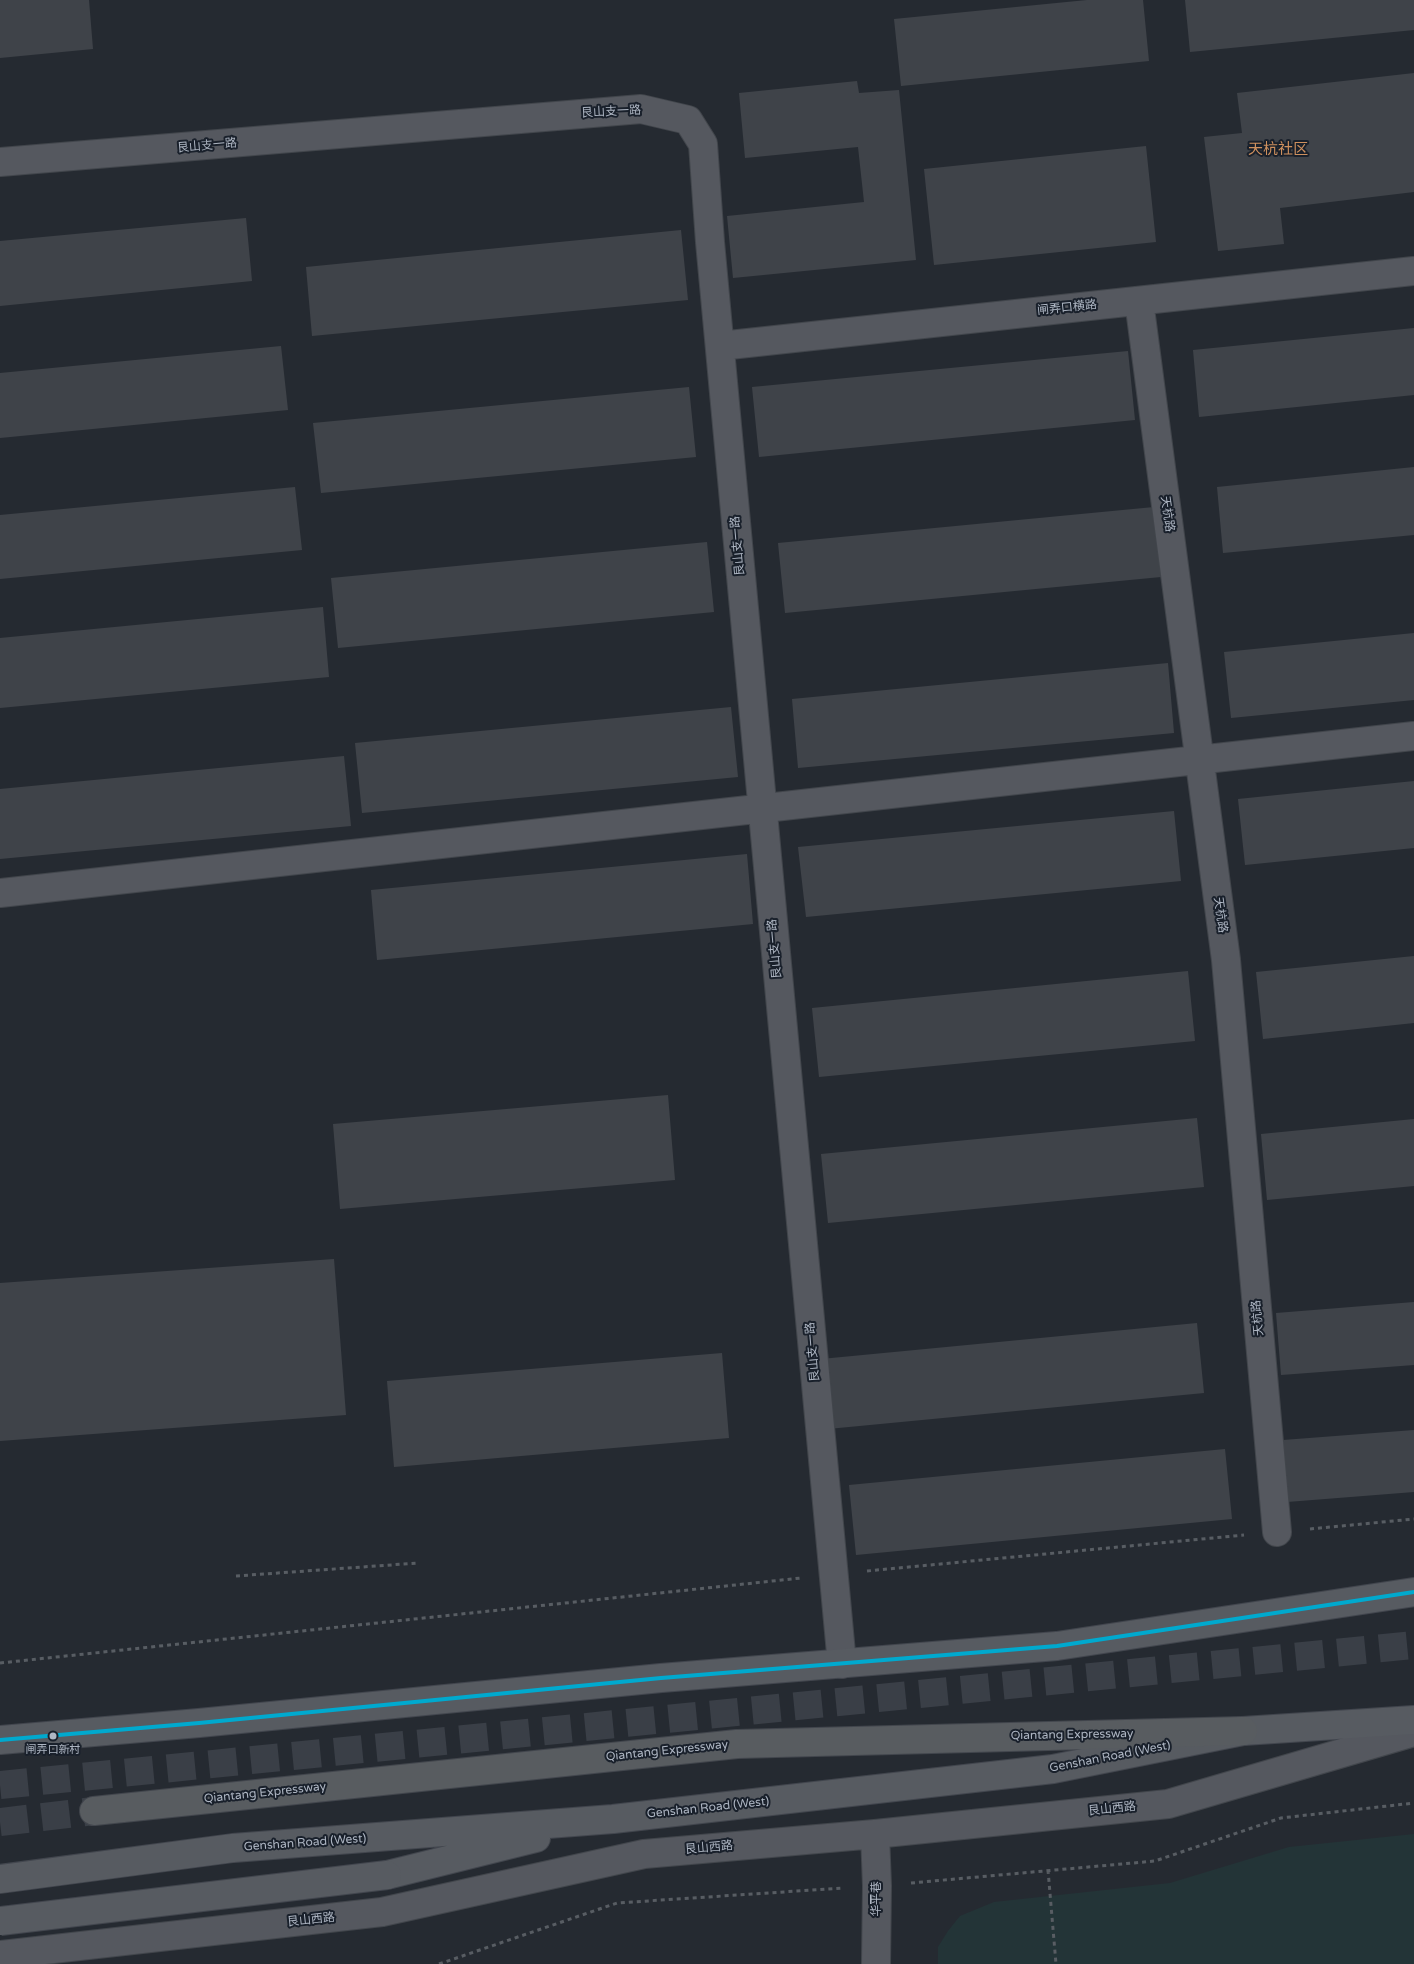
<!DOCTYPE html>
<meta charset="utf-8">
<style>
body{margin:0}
canvas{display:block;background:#252a31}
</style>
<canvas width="1414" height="1964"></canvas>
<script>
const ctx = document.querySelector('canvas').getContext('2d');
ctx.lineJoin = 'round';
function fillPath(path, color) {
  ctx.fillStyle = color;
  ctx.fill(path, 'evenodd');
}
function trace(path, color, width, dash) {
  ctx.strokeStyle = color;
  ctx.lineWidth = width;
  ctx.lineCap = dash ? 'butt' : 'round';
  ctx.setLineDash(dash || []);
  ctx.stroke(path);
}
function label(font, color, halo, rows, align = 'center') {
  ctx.font = font + ' "Varela Round","Noto Sans SC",sans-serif';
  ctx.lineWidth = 4;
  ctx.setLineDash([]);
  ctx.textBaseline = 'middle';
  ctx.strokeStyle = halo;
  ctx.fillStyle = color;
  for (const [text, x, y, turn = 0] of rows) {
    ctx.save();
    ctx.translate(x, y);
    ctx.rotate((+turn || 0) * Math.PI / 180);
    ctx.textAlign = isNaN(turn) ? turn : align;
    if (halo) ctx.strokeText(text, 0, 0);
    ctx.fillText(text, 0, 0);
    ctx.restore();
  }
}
fillPath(new Path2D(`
 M 1414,1834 L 1414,1964 L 938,1964 L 938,1947 L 948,1931 L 960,1916 L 994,1902 L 1170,1883 L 1289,1847 Z`), '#233437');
fillPath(new Path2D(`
 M 0,0 L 89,0 L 93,49 L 0,58 Z
 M 1087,0 L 1143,0 L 1149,61 L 901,86 L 894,19 Z
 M 1185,0 L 1414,0 L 1414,30 L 1190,52 Z
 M 1414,73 L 1414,192 L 1280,208 L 1284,244 L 1218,251 L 1204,137 L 1242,133 L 1237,93 Z
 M 857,81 L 859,93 L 899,90 L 916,260 L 733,278 L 727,216 L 864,202 L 858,147 L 745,158 L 739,93 Z
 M 1146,146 L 1156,242 L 934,265 L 924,169 Z
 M 246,218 L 252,281 L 0,306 L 0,241 Z
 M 681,230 L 688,300 L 312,336 L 306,267 Z
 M 1414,328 L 1414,395 L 1199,417 L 1193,350 Z
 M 281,346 L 288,410 L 0,438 L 0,373 Z
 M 1128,351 L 1135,420 L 759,457 L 752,387 Z
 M 689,387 L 696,457 L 321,493 L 313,423 Z
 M 1414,467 L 1414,535 L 1223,553 L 1217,487 Z
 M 295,487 L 302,550 L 0,579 L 0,515 Z
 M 1154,507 L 1161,577 L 785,613 L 778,543 Z
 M 707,542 L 714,612 L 338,648 L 331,578 Z
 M 323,607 L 329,677 L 0,708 L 0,638 Z
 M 1414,633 L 1414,700 L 1231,718 L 1224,652 Z
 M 1168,663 L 1174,733 L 798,768 L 792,699 Z
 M 731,707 L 738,777 L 362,813 L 355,743 Z
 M 344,756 L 351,826 L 0,859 L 0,789 Z
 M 1414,781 L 1414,848 L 1245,865 L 1238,799 Z
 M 1174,811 L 1181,881 L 806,917 L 798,847 Z
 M 747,854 L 753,924 L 377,960 L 371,890 Z
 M 1414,956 L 1414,1023 L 1263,1039 L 1256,972 Z
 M 1188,971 L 1195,1041 L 819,1077 L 812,1008 Z
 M 668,1095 L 675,1180 L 340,1209 L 333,1124 Z
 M 1197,1118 L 1204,1187 L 828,1223 L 821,1154 Z
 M 1414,1119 L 1414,1186 L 1267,1200 L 1261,1134 Z
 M 334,1259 L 346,1415 L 0,1441 L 0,1283 Z
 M 1414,1302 L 1414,1365 L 1281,1375 L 1276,1313 Z
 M 1197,1323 L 1204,1393 L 828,1429 L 821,1359 Z
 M 722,1353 L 729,1438 L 394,1467 L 387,1381 Z
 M 1414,1430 L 1414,1492 L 1287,1502 L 1283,1440 Z
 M 1225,1449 L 1232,1519 L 856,1555 L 849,1485 Z`), '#3f4349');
trace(new Path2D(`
 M 0,1785 L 1414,1645
 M 0,1822 L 94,1811`), '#3a3f47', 28, [28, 14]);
const minor = new Path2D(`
 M 0,162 L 641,109 L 688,120 L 703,144 L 710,242 L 842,1664
 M 1139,301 L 1226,960 L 1277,1532
 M 720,346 L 1414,271
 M 0,893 L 1414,736
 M 875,1834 L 877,1886 L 876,1964
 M 0,1955 L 382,1912 L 644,1854 L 875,1834 L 1168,1804 L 1414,1732`);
const primary = new Path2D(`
 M 0,1740 L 199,1723 L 661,1678 L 1057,1646 L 1414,1592
 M 387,1875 L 536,1838
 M 0,1879 L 233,1848 L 613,1819 L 1053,1769 L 1243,1731 L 1414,1720`);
const trunk = new Path2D(`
 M 94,1811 L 737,1744 L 1243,1731`);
trace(minor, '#42464c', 30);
trace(primary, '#42464e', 30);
trace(trunk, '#42464d', 30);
trace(new Path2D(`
 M 1310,1529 L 1414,1519
 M 867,1571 L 1244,1535
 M 236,1576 L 418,1563
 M 0,1663 L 801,1578
 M 1048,1870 L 1056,1964
 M 911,1883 L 1155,1861 L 1281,1818 L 1414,1803
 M 439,1964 L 617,1903 L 843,1888`), '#585d63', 3, [4, 4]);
trace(minor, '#55585f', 28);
trace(primary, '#575b61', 28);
trace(trunk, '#585c60', 28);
const primaryBridge = new Path2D(`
 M 0,1921 L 387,1875`);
trace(primaryBridge, '#42464e', 30, []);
trace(primaryBridge, '#575b61', 28);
trace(new Path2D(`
 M 0,1740 L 199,1723 L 661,1678 L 1057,1646 L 1414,1592`), '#00a9ce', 4);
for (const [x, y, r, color] of [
 [53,1736,4.5,"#aeb6c3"]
]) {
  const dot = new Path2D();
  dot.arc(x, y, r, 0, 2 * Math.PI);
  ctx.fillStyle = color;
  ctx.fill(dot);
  trace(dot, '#19202b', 2);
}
label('11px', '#aeb6c3', '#19202b', [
 ["闸弄口新村",53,1750]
]);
label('12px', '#aeb6c3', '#19202b', [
 ["艮山支一路",611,112,-3],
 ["艮山支一路",207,146,-5],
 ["闸弄口横路",1067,308,-6],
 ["天杭路",1167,514,82],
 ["艮山支一路",738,546,-95],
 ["天杭路",1220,915,82],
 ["艮山支一路",775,949,-95],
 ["天杭路",1258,1318,-95],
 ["艮山支一路",813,1352,-95],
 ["Qiantang Expressway",1072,1735,-1],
 ["Qiantang Expressway",667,1751,-6],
 ["Genshan Road (West)",1110,1757,-11],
 ["Qiantang Expressway",265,1793,-6],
 ["Genshan Road (West)",708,1808,-6],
 ["艮山西路",1112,1809,-6],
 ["Genshan Road (West)",305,1843,-4],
 ["艮山西路",709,1848,-5],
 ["华平巷",877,1899,-90],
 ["艮山西路",311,1920,-6]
]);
label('15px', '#ce905e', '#19202b', [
 ["天杭社区",1278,150]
]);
</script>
